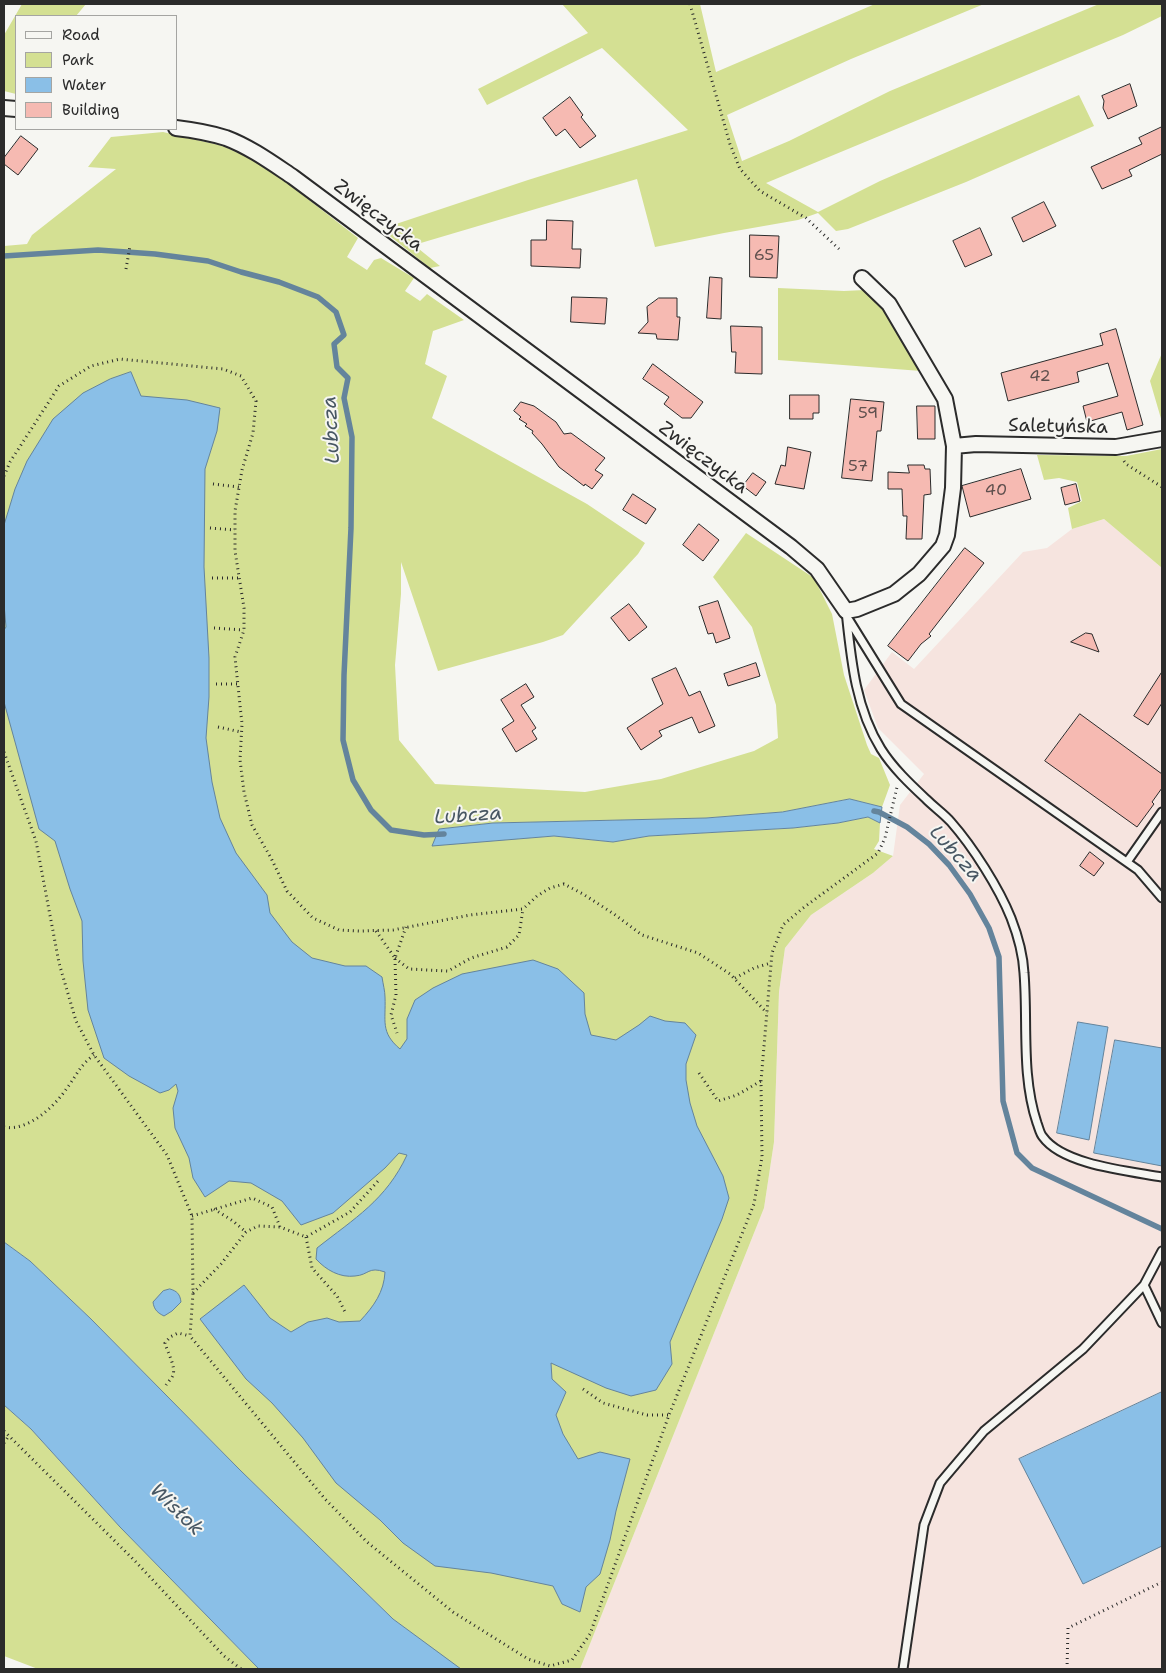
<!DOCTYPE html>
<meta charset="utf-8">
<style>
body{margin:0}
#map{position:relative;width:1166px;height:1673px;overflow:hidden;background:#f6f6f2;font-family:"Shantell Sans",sans-serif}
canvas{display:block}
.frame{position:absolute;inset:0;border:5px solid #2b2b2b;pointer-events:none}
.legend{position:absolute;left:15px;top:15px;width:162px;height:115px;box-sizing:border-box;background:#f6f6f2;border:1px solid #a5a5a2;margin:0;padding:6px 9px;list-style:none;font-size:15px;color:#2b2b2b}
.legend li{display:flex;align-items:center;gap:10px;height:25px}
.legend b{width:25px;border:1px solid #a5a5a2}
</style>
<div id="map">
<canvas width="1166" height="1673"></canvas>
<div class="frame"></div>
<ul class="legend">
<li><b style="height:6px;background:#f6f6f2"></b>Road</li>
<li><b style="height:14px;background:#d4e093"></b>Park</li>
<li><b style="height:14px;background:#8abfe7"></b>Water</li>
<li><b style="height:14px;background:#f6bab2"></b>Building</li>
</ul>
</div>
<script>
const ctx = document.querySelector('canvas').getContext('2d');
ctx.lineJoin = 'round';
function fillPath(path, color) {
  ctx.fillStyle = color;
  ctx.fill(path, 'evenodd');
}
function trace(path, color, width, dash) {
  ctx.strokeStyle = color;
  ctx.lineWidth = width;
  ctx.lineCap = dash ? 'butt' : 'round';
  ctx.setLineDash(dash || []);
  ctx.stroke(path);
}
function label(font, color, halo, rows, align = 'center') {
  ctx.font = font + ' "Shantell Sans",sans-serif';
  ctx.lineWidth = 4;
  ctx.setLineDash([]);
  ctx.textBaseline = 'middle';
  ctx.strokeStyle = halo;
  ctx.fillStyle = color;
  for (const [text, x, y, turn = 0] of rows) {
    ctx.save();
    ctx.translate(x, y);
    ctx.rotate((+turn || 0) * Math.PI / 180);
    ctx.textAlign = isNaN(turn) ? turn : align;
    if (halo) ctx.strokeText(text, 0, 0);
    ctx.fillText(text, 0, 0);
    ctx.restore();
  }
}
fillPath(new Path2D(`
 M 1104,519 L 1162,568 L 1162,1669 L 580,1669 L 764,1208 L 774,1142 L 779,992 L 785,948 L 811,915 L 873,873 L 893,856 L 900,805 L 924,774 L 878,728 L 864,690 L 892,652 L 914,669 L 1023,552 L 1047,548 L 1072,529 Z`), '#f6e4df');
fillPath(new Path2D(`
 M 22,4 L 86,4 L 76,16 L 16,16 L 16,94 L 4,91 L 4,35 Z
 M 562,4 L 700,4 L 716,72 L 875,4 L 984,4 L 851,59 L 727,115 L 742,161 L 789,141 L 890,91 L 1099,4 L 1162,4 L 1162,16 L 1123,35 L 766,183 L 818,212 L 880,181 L 1079,95 L 1094,126 L 966,182 L 848,229 L 836,231 L 818,213 L 798,220 L 724,233 L 655,247 L 637,179 L 414,245 L 440,266 L 430,268 L 381,229 L 528,180 L 688,130 L 602,48 L 487,105 L 478,89 L 588,33 Z
 M 163,132 L 223,146 L 264,165 L 358,238 L 347,257 L 367,270 L 374,260 L 381,258 L 414,278 L 405,291 L 420,301 L 427,294 L 464,320 L 433,331 L 425,364 L 447,376 L 432,418 L 587,504 L 645,543 L 638,554 L 563,635 L 543,642 L 438,671 L 401,562 L 401,594 L 395,665 L 399,740 L 435,784 L 585,792 L 661,779 L 754,751 L 778,738 L 776,705 L 752,627 L 713,577 L 746,533 L 814,578 L 832,614 L 844,675 L 867,745 L 871,754 L 879,758 L 890,785 L 882,807 L 850,799 L 782,812 L 706,818 L 493,823 L 439,829 L 433,845 L 554,836 L 613,842 L 649,836 L 793,828 L 838,823 L 868,817 L 880,823 L 879,841 L 874,849 L 893,856 L 873,873 L 811,915 L 785,948 L 779,992 L 774,1142 L 764,1208 L 580,1669 L 461,1669 L 454,1665 L 393,1619 L 240,1470 L 91,1319 L 30,1261 L 4,1242 L 4,246 L 27,244 L 32,235 L 116,169 L 88,167 L 111,137 Z
 M 778,288 L 844,291 L 865,290 L 881,307 L 921,371 L 778,360 Z
 M 1162,353 L 1162,422 L 1150,381 Z
 M 1162,449 L 1162,568 L 1104,519 L 1072,529 L 1068,508 L 1082,501 L 1077,482 L 1059,478 L 1044,480 L 1037,455 L 1126,456 Z
 M 4,1405 L 31,1429 L 120,1527 L 259,1669 L 38,1669 L 4,1656 Z`), '#d4e093');
const water = new Path2D(`
 M 131,372 L 141,396 L 187,400 L 220,408 L 217,431 L 205,469 L 204,567 L 209,658 L 209,697 L 206,738 L 212,782 L 220,818 L 236,853 L 267,895 L 270,913 L 292,942 L 312,958 L 345,966 L 366,966 L 382,977 C 383,984 385,991 385,997 C 386,1021 380,1032 400,1049 L 407,1039 L 407,1019 L 415,1000 L 433,988 L 462,974 L 533,960 L 558,969 L 584,993 L 585,1014 L 591,1035 L 616,1040 L 639,1025 L 650,1016 L 665,1021 L 685,1023 L 696,1035 L 686,1064 L 686,1080 L 690,1103 L 697,1126 L 723,1176 L 729,1198 L 722,1219 L 670,1342 L 672,1364 L 656,1390 L 631,1396 L 606,1388 L 551,1363 L 552,1379 L 566,1392 L 556,1415 L 563,1434 L 578,1459 L 600,1452 L 630,1459 L 616,1511 L 610,1540 L 600,1574 L 586,1587 L 580,1612 L 562,1604 L 553,1586 L 491,1573 L 435,1566 L 403,1543 L 380,1520 L 336,1483 L 303,1438 L 272,1403 L 246,1379 L 200,1319 L 244,1285 L 270,1318 L 291,1332 L 308,1322 L 327,1318 L 339,1322 L 360,1321 C 374,1306 384,1292 385,1272 C 368,1266 369,1275 355,1276 C 340,1278 326,1270 316,1259 L 317,1248 C 355,1218 386,1200 407,1155 L 399,1153 L 385,1168 L 333,1213 L 301,1225 L 282,1201 L 251,1183 L 229,1181 L 205,1197 L 193,1178 L 189,1158 L 175,1128 L 173,1108 L 178,1091 L 176,1084 L 169,1090 L 160,1093 L 129,1076 L 104,1058 L 88,1010 L 83,961 L 82,921 L 70,889 L 55,841 L 39,829 L 4,702 L 4,630 L 6,627 L 4,604 L 4,525 L 15,489 L 27,461 L 53,419 L 83,393 L 110,379 Z
 M 850,799 L 882,807 L 880,823 L 868,817 L 838,823 L 793,828 L 649,836 L 613,842 L 554,836 L 432,846 L 439,829 L 493,823 L 706,818 L 782,812 Z
 M 1078,1022 L 1108,1027 L 1089,1140 L 1057,1133 Z
 M 1115,1040 L 1162,1048 L 1162,1166 L 1094,1153 Z
 M 4,1242 L 30,1261 L 91,1319 L 240,1470 L 393,1619 L 461,1669 L 259,1669 L 120,1527 L 31,1429 L 4,1405 Z
 M 170,1289 C 177,1291 180,1294 181,1302 L 172,1311 L 164,1316 C 158,1313 154,1310 153,1302 L 163,1291 Z
 M 1162,1392 L 1162,1546 L 1083,1584 L 1019,1459 Z`);
fillPath(water, '#8abfe7');
trace(water, '#64849c', 1);
trace(new Path2D(`
 M 4,256 L 98,250 L 155,254 L 208,261 L 241,272 L 279,282 L 318,297 L 336,312 L 344,335 L 334,344 L 337,367 L 348,378 L 344,398 L 352,437 L 351,528 L 344,675 L 343,740 L 353,780 L 371,810 L 391,830 L 424,835 L 444,834
 M 874,811 L 879,812 L 907,827 L 929,844 L 949,865 L 970,894 L 989,928 L 999,957 L 1003,1101 L 1017,1153 L 1032,1168 L 1162,1229`), '#64849c', 5.5);
const building = new Path2D(`
 M 1130,84 L 1137,106 L 1108,119 L 1103,108 L 1104,101 L 1102,96 Z
 M 570,97 L 583,115 L 581,117 L 596,136 L 580,148 L 565,129 L 556,136 L 543,118 Z
 M 1162,127 L 1162,154 L 1129,170 L 1132,176 L 1102,189 L 1091,167 L 1142,144 L 1139,138 Z
 M 21,136 L 38,149 L 18,175 L 4,164 L 4,158 Z
 M 1044,202 L 1056,226 L 1023,242 L 1012,218 Z
 M 547,220 L 573,221 L 572,249 L 581,249 L 580,268 L 531,266 L 531,240 L 546,240 Z
 M 980,228 L 992,255 L 965,267 L 953,241 Z
 M 750,235 L 779,236 L 777,278 L 750,277 Z
 M 710,277 L 722,278 L 721,319 L 707,318 Z
 M 572,297 L 607,298 L 605,324 L 571,322 Z
 M 659,298 L 677,298 L 677,317 L 680,317 L 678,340 L 657,339 L 656,334 L 638,333 L 648,322 L 647,307 Z
 M 731,326 L 762,327 L 762,374 L 735,373 L 736,352 L 732,352 Z
 M 1116,329 L 1143,425 L 1127,430 L 1122,412 L 1087,422 L 1083,406 L 1118,396 L 1108,363 L 1077,372 L 1079,382 L 1008,401 L 1001,373 L 1103,345 L 1100,334 Z
 M 653,364 L 703,402 L 691,418 L 682,418 L 664,404 L 669,397 L 643,379 Z
 M 790,395 L 819,395 L 819,413 L 813,413 L 813,419 L 790,419 Z
 M 851,399 L 884,402 L 881,431 L 877,431 L 872,481 L 842,478 Z
 M 521,402 L 534,406 L 556,422 L 564,434 L 571,433 L 605,458 L 595,470 L 603,475 L 592,489 L 585,484 L 584,486 L 559,467 L 542,444 L 532,433 L 533,431 L 525,426 L 527,424 L 519,419 L 521,417 L 514,411 Z
 M 917,406 L 935,406 L 935,439 L 918,439 Z
 M 788,447 L 811,452 L 804,489 L 775,484 L 781,465 L 785,466 Z
 M 908,465 L 924,465 L 925,469 L 930,469 L 931,494 L 924,495 L 922,539 L 906,539 L 907,516 L 903,516 L 902,489 L 888,489 L 888,472 L 909,473 Z
 M 1021,469 L 1031,499 L 970,517 L 962,486 Z
 M 753,473 L 766,482 L 756,496 L 743,486 Z
 M 1076,484 L 1080,501 L 1065,505 L 1061,488 Z
 M 633,494 L 656,509 L 646,524 L 623,510 Z
 M 699,524 L 719,540 L 703,561 L 683,545 Z
 M 965,548 L 984,563 L 929,634 L 931,636 L 921,644 L 908,661 L 888,646 Z
 M 718,601 L 730,638 L 716,643 L 713,633 L 708,634 L 699,607 Z
 M 629,604 L 647,627 L 629,641 L 611,618 Z
 M 1086,633 L 1092,634 L 1099,652 L 1071,642 Z
 M 756,663 L 760,676 L 728,686 L 724,674 Z
 M 676,668 L 689,696 L 700,691 L 715,726 L 699,733 L 692,717 L 659,731 L 662,736 L 641,750 L 627,728 L 663,704 L 652,679 Z
 M 1162,672 L 1162,703 L 1148,725 L 1134,716 Z
 M 526,684 L 534,697 L 521,705 L 536,728 L 532,731 L 537,739 L 516,752 L 502,729 L 514,721 L 501,700 Z
 M 1080,714 L 1162,774 L 1162,788 L 1152,802 L 1154,804 L 1137,827 L 1045,761 Z
 M 1090,852 L 1104,863 L 1094,876 L 1080,866 Z`);
fillPath(building, '#f6bab2');
trace(building, '#2b2b2b', 1);
const service = new Path2D(`
 M 846,611 C 851,658 855,707 881,749 C 893,768 910,784 926,799 C 934,807 944,814 951,822 C 973,847 999,888 1011,918 C 1018,936 1023,954 1024,973 C 1028,1023 1021,1075 1037,1123 C 1039,1128 1040,1134 1043,1137 C 1063,1165 1129,1171 1162,1177
 M 849,620 L 901,704 L 1138,870 L 1162,898
 M 1127,862 L 1162,812
 M 1144,1285 L 1162,1323
 M 903,1669 L 924,1525 L 940,1483 L 984,1431 L 1083,1349 L 1144,1285 L 1162,1251`);
const minor = new Path2D(`
 M 4,108 L 16,109
 M 176,128 C 193,130 210,133 226,138 C 250,147 272,163 293,177 L 791,547 L 817,569 L 846,611 L 857,609 L 894,594 L 919,574 L 943,546 L 947,535 L 953,488 L 954,446 L 945,399 L 889,304 L 862,278
 M 954,446 L 976,444 L 1116,447 L 1162,439`);
trace(service, '#2b2b2b', 11);
trace(minor, '#2b2b2b', 18);
trace(new Path2D(`
 M 690,4 L 730,144 L 740,169 L 760,191 L 806,218 L 839,249
 M 126,269 L 130,246
 M 1124,461 L 1126,464 L 1162,487
 M 4,476 L 10,462 L 59,386 L 91,366 L 120,359 L 223,369 L 241,376 L 256,401 L 253,433 L 242,470 L 235,511 L 235,551 L 244,608 L 244,630 L 235,657 L 242,724 L 240,760 L 244,792 L 252,825 L 271,858 L 287,891 L 313,918 L 339,930 L 360,931 L 393,930 L 470,915 L 523,909 L 537,896 L 550,888 L 564,884 L 583,894 L 614,914 L 642,935 L 698,953 L 730,974 L 767,1013
 M 213,484 L 239,487
 M 210,528 L 235,530
 M 212,578 L 238,578
 M 214,628 L 244,630
 M 216,684 L 237,684
 M 218,727 L 241,732
 M 4,752 L 36,841 L 59,963 L 76,1021 L 94,1055 L 167,1155 L 192,1216 L 193,1293 L 190,1336 L 325,1499 L 367,1542 L 453,1612 L 528,1659 L 550,1666 L 572,1660 L 590,1634 L 669,1415 L 754,1204 L 762,1157 L 761,1081 L 772,953 L 783,925 L 803,908 L 878,853 L 885,838 L 897,787
 M 376,931 L 395,958 L 406,927
 M 395,958 L 409,969 L 448,971 L 471,958 L 507,947 L 519,935 L 523,909
 M 395,959 L 396,995 L 391,1015 L 397,1033
 M 735,978 L 754,968 L 771,963
 M 699,1073 L 718,1101 L 737,1095 L 761,1081
 M 4,1127 C 28,1132 55,1106 67,1088 C 77,1075 80,1065 94,1055
 M 214,1209 L 233,1221 L 246,1232
 M 192,1216 L 252,1198 L 272,1207 L 280,1227 L 306,1237 L 350,1212 L 379,1180
 M 306,1237 L 312,1268 L 337,1296 L 345,1312
 M 193,1293 L 221,1264 L 246,1232 L 258,1226 L 280,1227
 M 166,1385 C 168,1382 172,1378 173,1375 C 176,1366 167,1352 165,1343 L 170,1337 L 178,1333 L 190,1336
 M 583,1389 L 603,1403 L 647,1415 L 669,1415
 M 4,1431 L 134,1560 L 224,1656 L 241,1669
 M 4,1443 L 8,1437
 M 1067,1669 L 1068,1628 L 1162,1582`), '#2b2b2b', 3, [1, 4]);
trace(service, '#f6f6f2', 7);
trace(minor, '#f6f6f2', 14);
label('16px', '#5e4f4d', null, [
 ["65",764,256],
 ["42",1040,377],
 ["59",868,414],
 ["57",858,467],
 ["40",996,491]
]);
label('19px', '#2b2b2b', '#f6f6f2', [
 ["Zwięczycka",378,216,37],
 ["Saletyńska",1058,427,1],
 ["Zwięczycka",703,458,37]
]);
label('italic 20px', '#485763', '#f6f6f2', [
 ["Lubcza",332,430,-93],
 ["Lubcza",468,816,-4],
 ["Lubcza",955,854,48],
 ["Wisłok",176,1510,44]
]);
</script>
